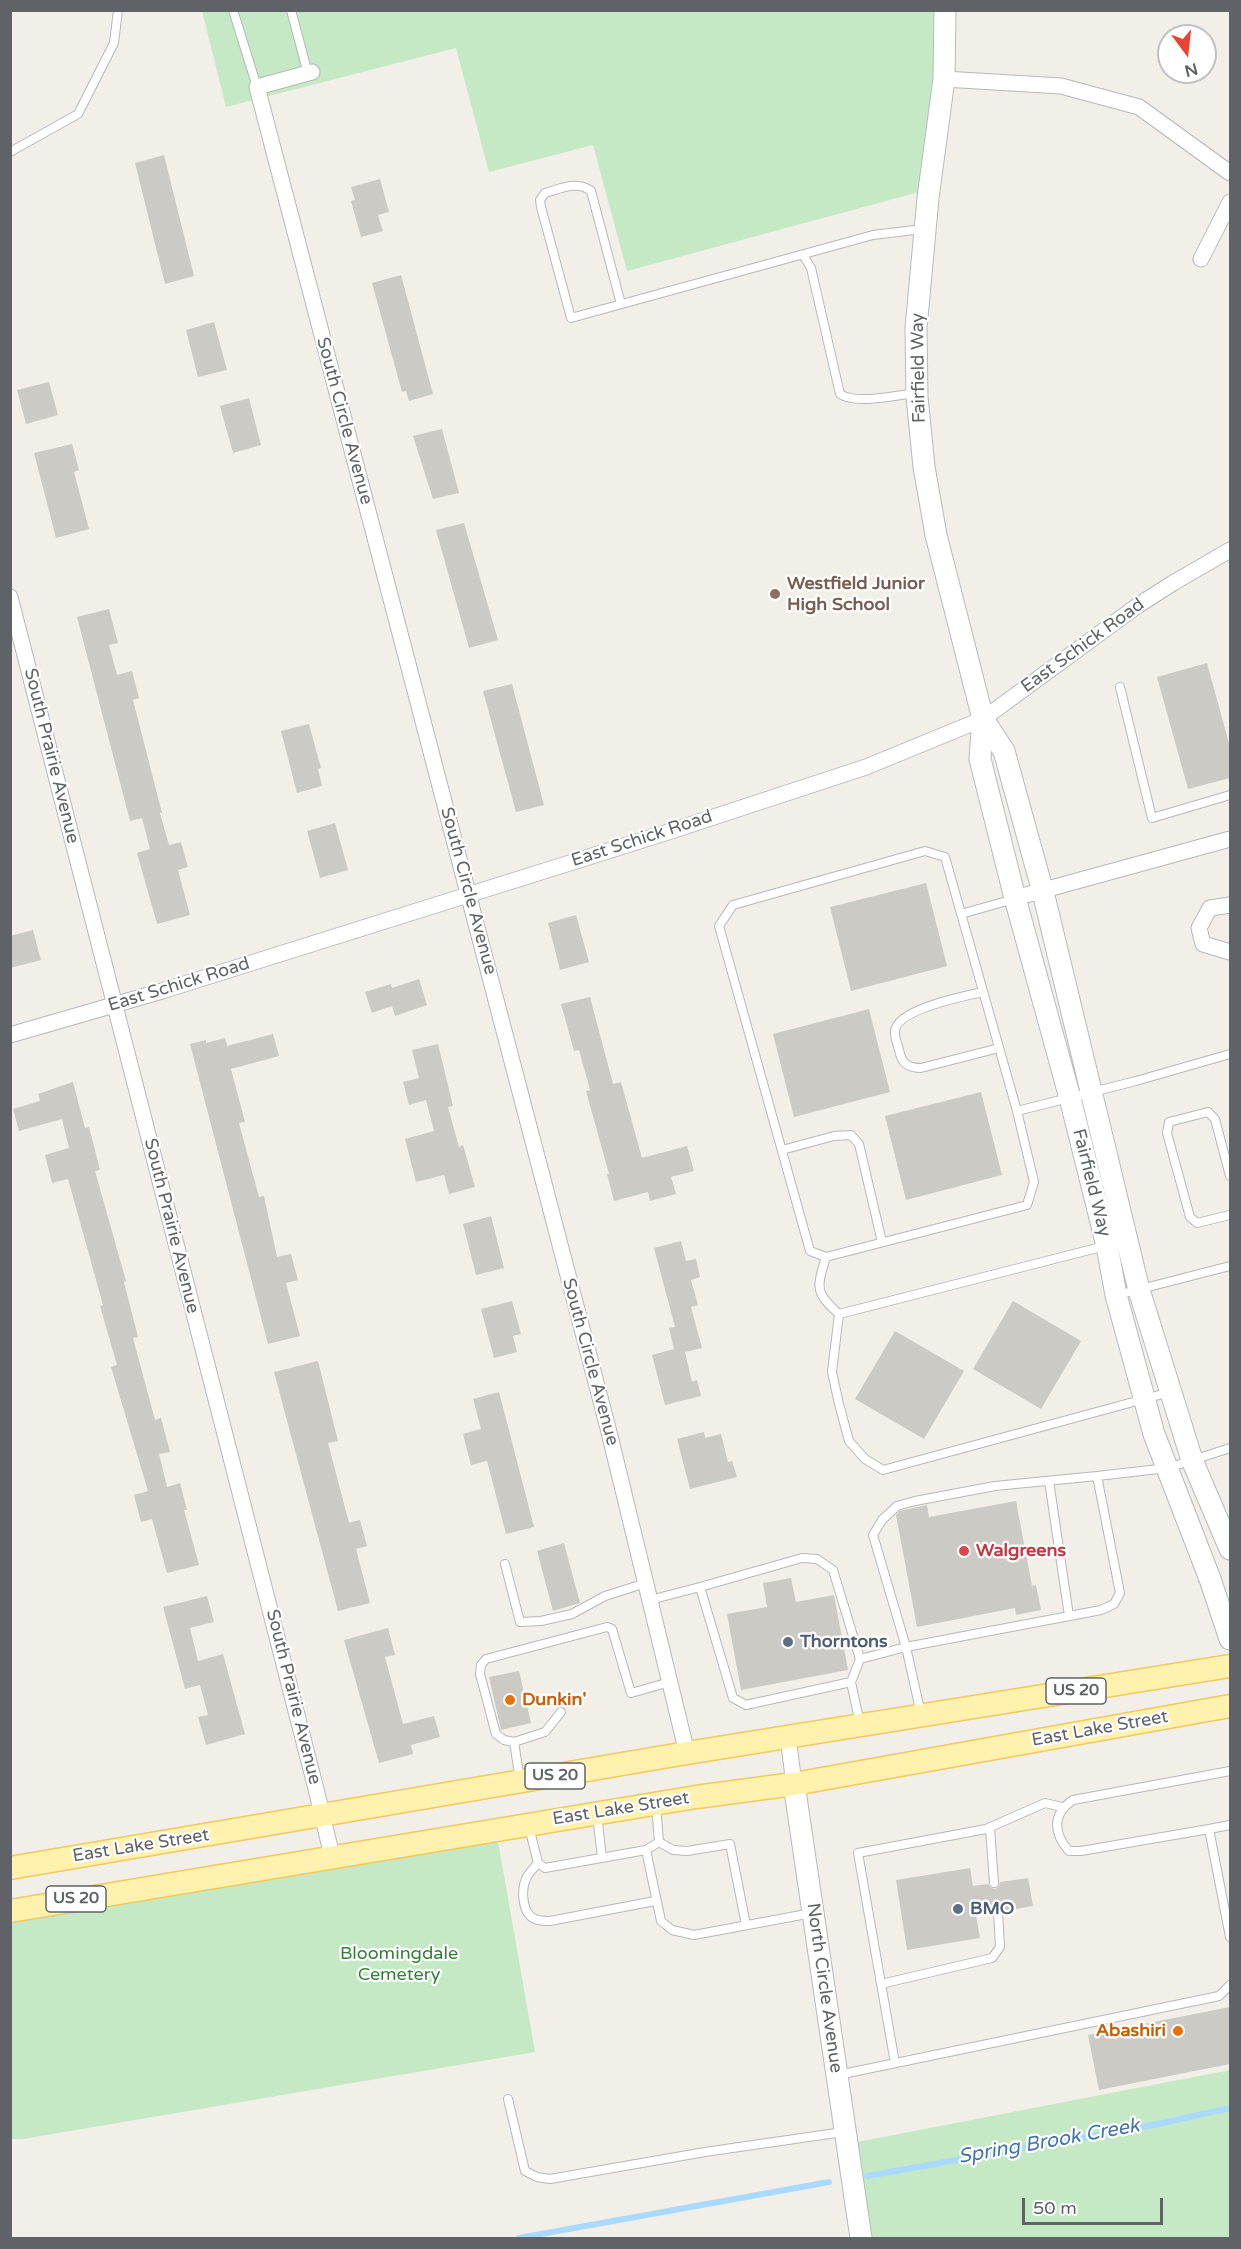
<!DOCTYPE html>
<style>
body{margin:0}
#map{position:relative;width:1241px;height:2249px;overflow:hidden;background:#f1efe8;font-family:"Varela Round",sans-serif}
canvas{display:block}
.frame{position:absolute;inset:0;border:12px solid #5f6368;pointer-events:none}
.north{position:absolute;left:1157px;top:24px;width:60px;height:60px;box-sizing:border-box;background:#fff;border:2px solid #bfc1c3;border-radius:50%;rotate:165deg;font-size:16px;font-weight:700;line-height:24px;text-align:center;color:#5f6368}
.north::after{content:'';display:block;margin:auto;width:21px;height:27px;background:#ea4335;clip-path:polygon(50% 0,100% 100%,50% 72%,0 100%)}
.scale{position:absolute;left:1022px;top:2198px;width:141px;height:27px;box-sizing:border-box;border:3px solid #5f6368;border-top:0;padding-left:8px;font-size:18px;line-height:21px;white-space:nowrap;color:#5f6368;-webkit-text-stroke:4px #fff;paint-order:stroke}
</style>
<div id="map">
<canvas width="1241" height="2249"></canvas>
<div class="frame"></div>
<div class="north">N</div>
<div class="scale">50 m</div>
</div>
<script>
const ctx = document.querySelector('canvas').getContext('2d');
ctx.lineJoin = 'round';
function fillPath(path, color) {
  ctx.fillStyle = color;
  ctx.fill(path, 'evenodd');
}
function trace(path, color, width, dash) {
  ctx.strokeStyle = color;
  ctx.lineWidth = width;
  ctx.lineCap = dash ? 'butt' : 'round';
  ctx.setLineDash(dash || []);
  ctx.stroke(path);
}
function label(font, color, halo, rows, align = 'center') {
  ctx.font = font + ' "Varela Round",sans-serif';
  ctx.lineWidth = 4.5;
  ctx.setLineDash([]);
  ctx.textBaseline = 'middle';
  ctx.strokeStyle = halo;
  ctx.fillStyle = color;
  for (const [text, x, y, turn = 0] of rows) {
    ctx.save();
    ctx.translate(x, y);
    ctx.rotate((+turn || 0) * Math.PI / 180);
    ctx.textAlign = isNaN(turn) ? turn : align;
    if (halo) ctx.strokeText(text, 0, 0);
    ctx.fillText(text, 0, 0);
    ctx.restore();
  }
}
fillPath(new Path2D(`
 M 202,11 L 939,11 L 936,101 L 923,191 L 627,271 L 593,145 L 489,172 L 456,48 L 226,107 Z
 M 497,1836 L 535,2052 L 23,2139 L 11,2139 L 11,1921 Z
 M 1230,2070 L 1230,2238 L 862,2238 L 847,2144 Z`), '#c5e8c5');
trace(new Path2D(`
 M 867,2176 L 1153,2125 L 1230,2108
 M 519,2238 L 829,2182`), '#aadaff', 6);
fillPath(new Path2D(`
 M 164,155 L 194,276 L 165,284 L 135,163 Z
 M 380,179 L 389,212 L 378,215 L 383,231 L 361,237 L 351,201 L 355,200 L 351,187 Z
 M 401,275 L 433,394 L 409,401 L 406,391 L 402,392 L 372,283 Z
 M 214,322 L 227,370 L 198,377 L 186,330 Z
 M 49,382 L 58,415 L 26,424 L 17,390 Z
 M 249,398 L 261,445 L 233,453 L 220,406 Z
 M 442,429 L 459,493 L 433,499 L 413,436 Z
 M 72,444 L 79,470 L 74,472 L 89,529 L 56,538 L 34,453 Z
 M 464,523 L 498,640 L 469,648 L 436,530 Z
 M 109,609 L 118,643 L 109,645 L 117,675 L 132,671 L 139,698 L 133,700 L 162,813 L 160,813 L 169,845 L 181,842 L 188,867 L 178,870 L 190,915 L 157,924 L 137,853 L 150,849 L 142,818 L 130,821 L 77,617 Z
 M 1207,663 L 1230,747 L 1230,778 L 1188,789 L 1157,677 Z
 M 512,684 L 544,805 L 516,812 L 483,691 Z
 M 309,724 L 321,768 L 318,769 L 322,786 L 297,793 L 281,731 Z
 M 335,823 L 348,870 L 320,878 L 307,831 Z
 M 926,883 L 947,966 L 851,991 L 830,907 Z
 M 576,915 L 589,962 L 560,970 L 548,923 Z
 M 33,930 L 41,960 L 10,968 L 10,936 Z
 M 419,979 L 427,1005 L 395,1016 L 392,1006 L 372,1013 L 365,992 L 391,984 L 392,988 Z
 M 590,997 L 613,1084 L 621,1082 L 642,1158 L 687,1146 L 694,1171 L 671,1177 L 676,1194 L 650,1201 L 648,1192 L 614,1201 L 607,1174 L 609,1174 L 586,1091 L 590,1090 L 579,1050 L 574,1051 L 561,1004 Z
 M 869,1009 L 890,1092 L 794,1117 L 773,1034 Z
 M 273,1034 L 279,1056 L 231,1069 L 245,1122 L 239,1123 L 259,1197 L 264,1196 L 277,1257 L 291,1254 L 298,1280 L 286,1283 L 300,1336 L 268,1344 L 190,1044 L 206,1040 L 206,1043 L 225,1038 L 227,1046 Z
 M 438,1044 L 453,1106 L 448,1107 L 459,1147 L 463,1145 L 475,1187 L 449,1194 L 444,1175 L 416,1182 L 405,1139 L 434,1131 L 426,1100 L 409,1105 L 403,1082 L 419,1078 L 412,1050 Z
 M 73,1082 L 85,1128 L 89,1127 L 100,1170 L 95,1171 L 126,1281 L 124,1282 L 138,1337 L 133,1338 L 155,1420 L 161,1418 L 170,1452 L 159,1454 L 167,1487 L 180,1483 L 187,1510 L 184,1510 L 199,1565 L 167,1573 L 152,1519 L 141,1522 L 134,1495 L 148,1491 L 111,1367 L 117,1365 L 100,1306 L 103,1305 L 68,1179 L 52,1183 L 45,1155 L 69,1148 L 62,1119 L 19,1131 L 13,1109 L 40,1101 L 38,1094 Z
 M 981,1092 L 1002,1175 L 906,1200 L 885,1116 Z
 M 491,1216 L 504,1268 L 476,1275 L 463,1224 Z
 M 681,1241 L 686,1261 L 696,1259 L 700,1277 L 691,1280 L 698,1305 L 691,1307 L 702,1348 L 685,1352 L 692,1382 L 697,1380 L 701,1396 L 665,1405 L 652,1355 L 674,1349 L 669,1328 L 675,1327 L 654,1248 Z
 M 512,1301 L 521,1334 L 513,1336 L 517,1352 L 494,1358 L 481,1309 Z
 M 1013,1301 L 1081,1341 L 1041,1409 L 973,1369 Z
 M 895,1331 L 964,1371 L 924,1439 L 855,1399 Z
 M 318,1361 L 338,1441 L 328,1443 L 349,1523 L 360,1520 L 367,1546 L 356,1549 L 370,1603 L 338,1611 L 274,1372 Z
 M 499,1392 L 534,1527 L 506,1534 L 487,1461 L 471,1465 L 463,1434 L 481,1429 L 473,1399 Z
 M 704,1432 L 705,1438 L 721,1434 L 728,1462 L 732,1461 L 737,1477 L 690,1489 L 677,1439 Z
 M 1016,1501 L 1032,1586 L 1036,1585 L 1041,1610 L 1016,1615 L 1015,1608 L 917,1627 L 896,1515 L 900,1511 L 927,1505 L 929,1517 Z
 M 564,1543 L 580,1603 L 553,1611 L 537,1551 Z
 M 791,1578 L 796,1602 L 834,1595 L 848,1670 L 741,1690 L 727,1614 L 767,1607 L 763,1583 Z
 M 207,1596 L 214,1622 L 190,1628 L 198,1661 L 223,1654 L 245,1734 L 206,1745 L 198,1717 L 208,1715 L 200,1685 L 185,1689 L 163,1607 Z
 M 388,1628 L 395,1655 L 385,1657 L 403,1724 L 434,1716 L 440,1737 L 411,1745 L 413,1754 L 379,1763 L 344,1640 Z
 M 519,1671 L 531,1723 L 501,1730 L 489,1677 Z
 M 970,1868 L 973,1886 L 988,1884 L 991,1888 L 995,1889 L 999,1886 L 1000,1882 L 1028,1878 L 1033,1906 L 1004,1911 L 1001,1907 L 997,1906 L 992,1912 L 976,1915 L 980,1938 L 907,1950 L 896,1880 Z
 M 1230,2007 L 1230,2064 L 1099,2090 L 1088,2035 Z`), '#cccac5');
const lane = new Path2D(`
 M 233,10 L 257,87
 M 291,10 L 308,74
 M 10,152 L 78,114 L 114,43 L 118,10
 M 803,255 L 811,268 L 840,394 C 856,405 897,395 917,393
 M 621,304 L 591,191 C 577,180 560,189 545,193 L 540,200 L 541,207 L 571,318 L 873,235 L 923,229
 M 1120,687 L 1152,818 L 1230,795
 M 925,851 L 945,857 L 1017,1111 L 1034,1182 L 1027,1205 L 826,1257 L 810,1251 L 719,926 L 733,905 Z
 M 961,914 L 1014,899
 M 983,992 C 965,996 897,1009 895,1031 C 894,1038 899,1047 900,1054 C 903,1065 910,1068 921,1068 L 999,1048
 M 1017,1111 L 1136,1081 L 1230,1054
 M 782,1150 L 834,1136 L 851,1135 L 859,1144 L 882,1242
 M 1230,1176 L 1215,1119 L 1208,1112 L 1169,1122 L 1167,1133 L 1190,1217 L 1197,1223 L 1230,1215
 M 826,1257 C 817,1287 814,1292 839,1314 L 832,1372 L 839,1404 L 849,1441 L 865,1459 L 883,1470 L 1170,1392
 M 1117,1295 L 1230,1266
 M 839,1314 L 1105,1246
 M 1049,1481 L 1069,1616
 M 505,1564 L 520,1622 L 541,1621 L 572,1614 L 605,1596 L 646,1583
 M 700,1587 L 802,1558 L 817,1559 L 833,1570 L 860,1659 L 906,1647 L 1101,1610 L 1114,1604 L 1120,1593 L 1097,1476 L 1168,1468 L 1230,1448
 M 650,1600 L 700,1587 L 733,1698 L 746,1705 L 851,1682 L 860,1724
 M 851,1682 L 860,1659
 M 921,1714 L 906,1647 L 873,1535 L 882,1520 L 897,1506 L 915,1501 L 995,1486 L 1097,1476
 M 514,1742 L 504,1740 L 496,1734 L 480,1674 L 481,1665 L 486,1659 L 607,1627 L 612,1629 L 631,1693 L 670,1682
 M 520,1780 L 514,1742 L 545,1732 L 561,1712
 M 656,1805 L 659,1842 L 673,1850 L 687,1851 L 730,1844 L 746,1925
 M 597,1815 L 602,1858
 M 1230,1825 L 1209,1829 L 1230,1937
 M 529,1827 L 538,1863 L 545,1868 L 646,1850 L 659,1842
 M 990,1828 L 994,1883
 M 1209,1829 L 1081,1851 L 1069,1851 C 1053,1833 1052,1814 1073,1800 L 1230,1771
 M 646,1850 L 661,1921 L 672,1930 L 694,1935 L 812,1913
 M 538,1863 C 534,1868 528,1873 526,1879 C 521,1890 522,1914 535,1919 C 540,1921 545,1921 550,1921 L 655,1901
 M 881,1984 L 992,1958 L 1000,1947 L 998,1912
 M 895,2063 L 858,1853 L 986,1829 L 1045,1803 L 1062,1807
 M 838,2075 L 1219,1996 L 1230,1985
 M 508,2099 L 525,2171 L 537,2177 L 550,2179 L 705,2152 L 843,2132`);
const street = new Path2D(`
 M 312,72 L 257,87 L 608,1428 L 687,1753
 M 944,79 L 1061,86 L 1139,107 L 1230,173
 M 1201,259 L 1230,202
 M 10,597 L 316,1789 L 332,1856
 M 1015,898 L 1230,839
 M 1230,905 L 1210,908 L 1199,928 L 1203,944 L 1230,952
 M 10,1035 L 162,991 L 662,834 L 866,767 L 983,719 L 1137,606 L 1173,583 L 1230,550
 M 788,1737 L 794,1784`);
const secondary = new Path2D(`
 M 945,10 L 944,79 L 928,198 L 916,328 L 917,397 L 924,467 L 936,535 L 983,719 L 1004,751 L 1043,892 L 1139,1290 L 1192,1460 L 1230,1549
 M 983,719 L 980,759 L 1015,898 L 1070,1098 L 1107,1246 L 1116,1295 L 1154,1434 L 1210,1579 L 1230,1639
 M 794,1784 L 861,2238`);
const primary = new Path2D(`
 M 10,1868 L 687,1753 L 1230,1666
 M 10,1911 L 696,1797 L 794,1784 L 1230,1706`);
trace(lane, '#b5b8bc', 10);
trace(street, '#b5b8bc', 17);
trace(secondary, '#b6babf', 23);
trace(primary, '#f2c960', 25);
trace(lane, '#fff', 8);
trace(street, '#fff', 15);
trace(secondary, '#fff', 21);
trace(primary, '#fff2af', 22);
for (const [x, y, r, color] of [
 [775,594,6,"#8d6e63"],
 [964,1551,6,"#e0444e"],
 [788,1642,6,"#5c6f8a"],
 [510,1700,6,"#e8710a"],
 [958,1909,6,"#5c6f8a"],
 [1178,2031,6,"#e8710a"]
]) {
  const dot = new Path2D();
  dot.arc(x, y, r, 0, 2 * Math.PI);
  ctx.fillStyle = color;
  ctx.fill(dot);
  trace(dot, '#fff', 2);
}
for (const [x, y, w] of [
 [1076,1691,60],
 [555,1776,60],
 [76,1899,60]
]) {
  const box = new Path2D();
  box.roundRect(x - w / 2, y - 13, w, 26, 4.5);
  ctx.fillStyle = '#fff';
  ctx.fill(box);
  trace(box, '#5f6368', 1.5);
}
label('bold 16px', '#5f6368', null, [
 ["US 20",1076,1691],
 ["US 20",555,1776],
 ["US 20",76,1899]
]);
label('18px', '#5f6368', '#fff', [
 ["Fairfield Way",919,368,-91],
 ["South Circle Avenue",344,421,75],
 ["East Schick Road",1083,646,-36],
 ["South Prairie Avenue",51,756,76],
 ["East Schick Road",642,839,-18],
 ["South Circle Avenue",468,891,75],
 ["East Schick Road",179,985,-17],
 ["Fairfield Way",1091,1183,76],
 ["South Prairie Avenue",171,1226,76],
 ["South Circle Avenue",590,1362,75],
 ["South Prairie Avenue",293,1697,76],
 ["East Lake Street",1100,1729,-10],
 ["East Lake Street",621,1809,-9],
 ["East Lake Street",141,1846,-9],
 ["North Circle Avenue",824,1988,82]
]);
label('bold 18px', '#785e54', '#fff', [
 ["Westfield Junior",787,584],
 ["High School",787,605]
], 'left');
label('bold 18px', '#be3a42', '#fff', [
 ["Walgreens",976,1551]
], 'left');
label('bold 18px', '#4e5e75', '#fff', [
 ["Thorntons",800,1642],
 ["BMO",970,1909]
], 'left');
label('bold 18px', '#c56008', '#fff', [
 ["Dunkin'",522,1700],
 ["Abashiri",1166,2031,"right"]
], 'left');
label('18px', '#348238', '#fff', [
 ["Bloomingdale",399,1954],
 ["Cemetery",399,1975]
]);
label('italic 20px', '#4174aa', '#fff', [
 ["Spring Brook Creek",1049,2142,-10]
]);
</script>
